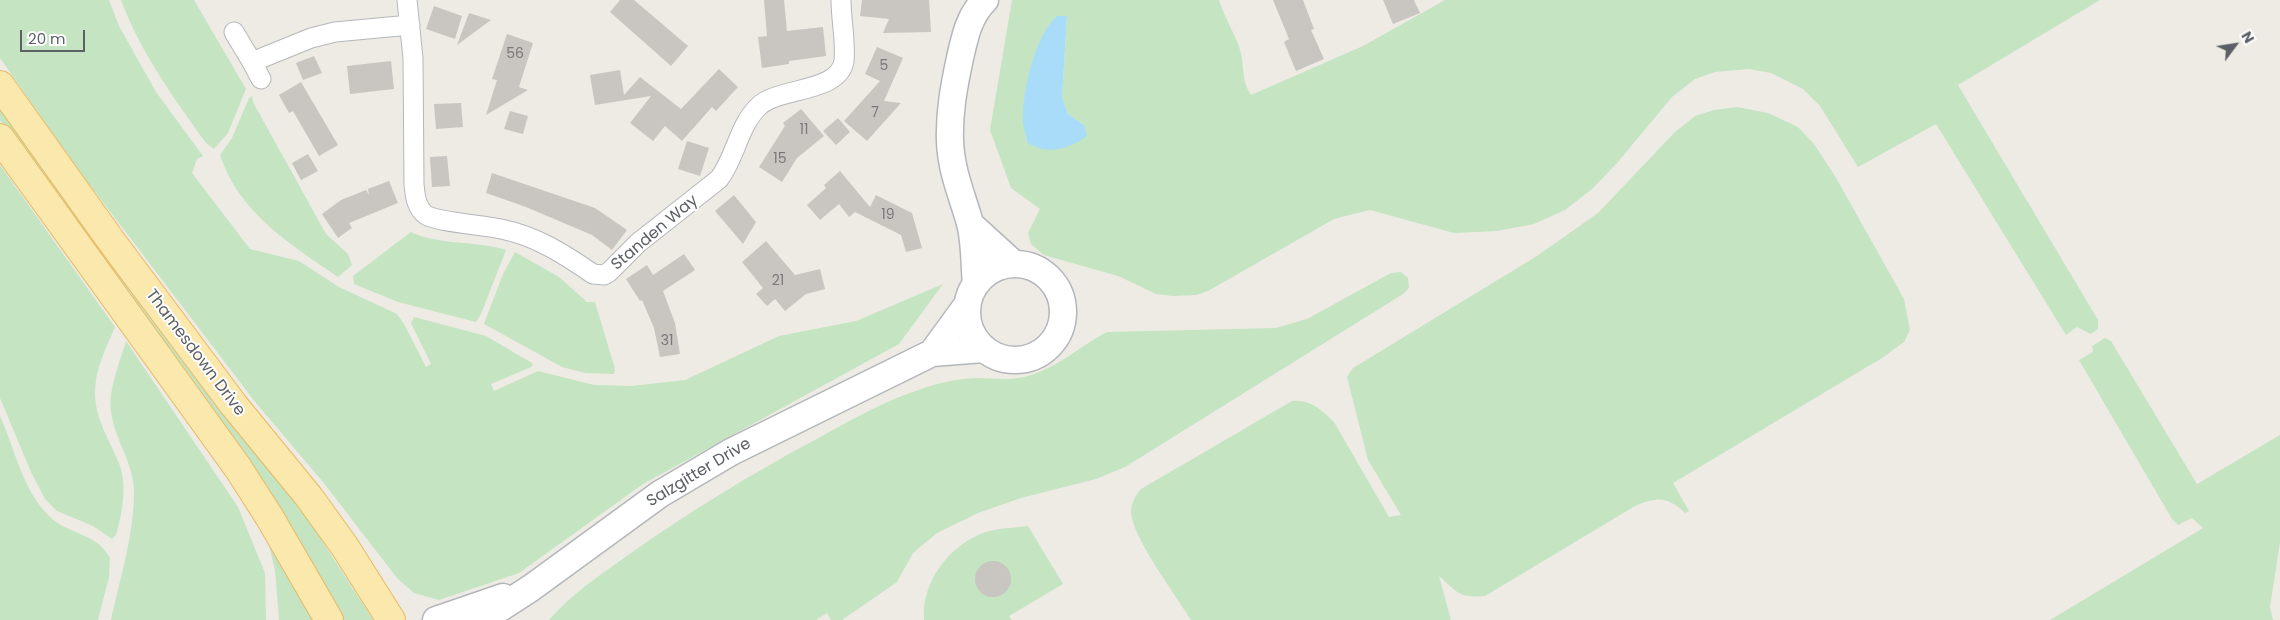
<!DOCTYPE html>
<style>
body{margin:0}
#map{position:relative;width:2280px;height:620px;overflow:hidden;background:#eeebe4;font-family:Poppins,sans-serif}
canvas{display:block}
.north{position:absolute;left:2210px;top:20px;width:50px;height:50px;-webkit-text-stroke:4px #fff;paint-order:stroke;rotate:59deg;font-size:14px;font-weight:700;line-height:20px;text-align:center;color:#5c6064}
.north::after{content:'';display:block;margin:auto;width:18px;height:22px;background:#5c6064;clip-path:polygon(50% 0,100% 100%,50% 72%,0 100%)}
.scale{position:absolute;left:20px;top:30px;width:65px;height:22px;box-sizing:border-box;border:2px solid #5c6064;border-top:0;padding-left:6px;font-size:15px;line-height:18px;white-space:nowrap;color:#5c6064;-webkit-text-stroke:4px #fff;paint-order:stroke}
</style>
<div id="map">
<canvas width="2280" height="620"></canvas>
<div class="north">N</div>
<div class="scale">20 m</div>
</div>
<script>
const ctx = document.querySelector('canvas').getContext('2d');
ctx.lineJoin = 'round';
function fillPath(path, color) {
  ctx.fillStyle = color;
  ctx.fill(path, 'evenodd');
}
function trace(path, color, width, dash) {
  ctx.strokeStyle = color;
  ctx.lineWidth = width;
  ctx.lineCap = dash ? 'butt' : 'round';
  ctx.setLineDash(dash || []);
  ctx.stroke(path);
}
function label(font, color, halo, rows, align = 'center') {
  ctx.font = font + ' Poppins,sans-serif';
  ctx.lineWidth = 4;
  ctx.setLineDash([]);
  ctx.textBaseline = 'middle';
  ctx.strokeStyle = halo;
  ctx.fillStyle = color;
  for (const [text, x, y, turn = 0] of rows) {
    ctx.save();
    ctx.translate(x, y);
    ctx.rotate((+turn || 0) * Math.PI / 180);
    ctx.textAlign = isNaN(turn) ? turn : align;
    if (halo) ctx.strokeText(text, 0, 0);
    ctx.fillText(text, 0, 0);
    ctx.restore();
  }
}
fillPath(new Path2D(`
 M 0,0 L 109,0 L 119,26 L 156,92 L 203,156 L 197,159 L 192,173 L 250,249 L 299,261 L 339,287 L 397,314 L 404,324 L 426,367 L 431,364 L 411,323 L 414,317 L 486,336 L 532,363 L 533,365 L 531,367 L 491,384 L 494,391 L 538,371 L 594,385 L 631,386 L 685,380 L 779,336 L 856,321 L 943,284 L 899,344 L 643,484 L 519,573 L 439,600 L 414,593 L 397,578 L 323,482 L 256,403 L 83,176 L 35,108 L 0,58 Z
 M 121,0 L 194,0 L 246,89 L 228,133 L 214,149 L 206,143 C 173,97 141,53 121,0 Z
 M 1012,0 L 1219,0 C 1224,18 1238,38 1241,54 C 1244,68 1242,83 1251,95 L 1363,46 L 1445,0 L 2100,0 L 1958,85 L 2098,320 L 2098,329 L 2091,334 L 2077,327 L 2066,335 L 1936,124 L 1858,167 L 1820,106 L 1803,89 L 1771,73 L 1749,69 L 1715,72 L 1695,79 L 1672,97 L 1617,163 L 1592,189 L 1565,210 L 1534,224 L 1497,231 L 1454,233 L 1370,210 L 1353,214 L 1334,219 L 1208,291 L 1196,295 L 1173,296 L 1156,294 L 1118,276 L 1044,255 L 1031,244 L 1028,233 L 1040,209 L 1011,188 L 990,130 ZM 1057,16 L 1067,16 L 1062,98 L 1068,114 L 1084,125 L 1027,142 C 1017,98 1031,52 1057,16 Z
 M 252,96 L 254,104 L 326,234 L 348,254 L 352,265 L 338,277 C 290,244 239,213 220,155 L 232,138 L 249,98 Z
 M 0,107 L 232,423 L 312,525 L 373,620 L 341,620 L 74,221 L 0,120 Z
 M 1737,107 L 1768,113 L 1798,127 L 1814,144 L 1835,176 L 1904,299 L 1910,330 L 1904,342 L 1882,358 L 1673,483 L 1689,511 L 1685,513 C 1667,496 1657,497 1635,506 L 1485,596 C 1460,599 1456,591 1439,576 L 1451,620 L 1191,620 C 1176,596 1137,543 1132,518 C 1129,507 1134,497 1141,489 L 1292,401 C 1310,399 1322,410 1334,422 L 1389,517 L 1401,515 L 1368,460 L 1347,377 L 1353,368 L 1537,256 L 1598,213 L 1674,133 L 1695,116 L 1714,110 Z
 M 0,165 L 115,327 C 106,348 95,369 95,393 C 95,420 111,442 120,466 C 127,487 122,514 116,535 L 112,539 L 93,526 L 57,511 L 45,499 L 31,472 L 0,398 Z
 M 411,232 C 441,246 474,240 506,250 L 481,314 L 476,322 L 398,302 L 354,284 L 353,276 Z
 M 515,252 L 559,277 L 587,302 L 595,302 L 615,369 L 614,374 L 585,373 L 562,367 L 484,324 L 503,274 Z
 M 1401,272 L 1408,278 L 1409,288 L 1403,294 L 1125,467 L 1096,479 L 1021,498 L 978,513 L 937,533 L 913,553 L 897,582 L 842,620 L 831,620 L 827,613 L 816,620 L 549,620 C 572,593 602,574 631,553 C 689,512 748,476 811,442 C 844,424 878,404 913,392 C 933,384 954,379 976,378 C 993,378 1011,381 1028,376 C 1059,367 1080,346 1107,332 L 1276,328 L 1307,319 L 1391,273 Z
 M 2105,338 L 2111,341 L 2197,484 L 2280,435 L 2280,542 L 2270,607 L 2273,620 L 2050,620 L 2203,528 L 2192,518 L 2178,525 L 2172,519 L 2079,360 L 2093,352 L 2092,346 Z
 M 126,341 L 238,507 L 265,573 L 266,620 L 111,620 C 120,579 134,534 134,492 C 134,463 115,441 111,412 C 108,390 120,362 126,341 Z
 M 0,416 C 15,449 22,489 49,516 C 68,535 96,532 110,558 L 109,577 L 98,620 L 0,620 Z
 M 1028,526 L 1063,584 L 1009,616 L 1012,620 L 924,620 C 921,582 950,544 986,532 C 999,528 1014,528 1028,526 Z
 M 266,533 L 315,620 L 279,620 L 275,570 Z`), '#c4e4c2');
fillPath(new Path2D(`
 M 1057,16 L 1067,16 L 1062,98 L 1068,114 L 1084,125 L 1087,136 C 1070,149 1045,156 1027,142 C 1026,135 1023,127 1023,120 C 1022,91 1035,36 1057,16 Z`), '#a8dcf9');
fillPath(new Path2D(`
 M 620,0 L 634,0 L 688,46 L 671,66 L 610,12 Z
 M 764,0 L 784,0 L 787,31 L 823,27 L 826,56 L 789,61 L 789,64 L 762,68 L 758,37 L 767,36 Z
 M 862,0 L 929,0 L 931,32 L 883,33 L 889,19 L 860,16 Z
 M 1273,0 L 1303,0 L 1314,29 L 1311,30 L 1324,59 L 1296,71 L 1284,42 L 1289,39 Z
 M 1383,0 L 1414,0 L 1420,13 L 1393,24 Z
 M 434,6 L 462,16 L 455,39 L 426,29 Z
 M 469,13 L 491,20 L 457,45 Z
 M 507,34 L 533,43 L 519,87 L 528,90 L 486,115 L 497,80 L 492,79 Z
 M 877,47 L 903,58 L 884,101 L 901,103 L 867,141 L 844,121 L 880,81 L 865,74 Z
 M 314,56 L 322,73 L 303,80 L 296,63 Z
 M 391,61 L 394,89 L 350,94 L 347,66 Z
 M 719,69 L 738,87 L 716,111 L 712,107 L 682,141 L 665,126 L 653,141 L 630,123 L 651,96 L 595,105 L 590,75 L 620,70 L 624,95 L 640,77 L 681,109 Z
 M 301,82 L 338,145 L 319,156 L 293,111 L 289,113 L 279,95 Z
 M 461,103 L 463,127 L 436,129 L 434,104 Z
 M 801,109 L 824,136 L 797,158 L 782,182 L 759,167 L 785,126 L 783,123 Z
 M 510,111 L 528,116 L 523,134 L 504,129 Z
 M 838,118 L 850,132 L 836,145 L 823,131 Z
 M 687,141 L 709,148 L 700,176 L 678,169 Z
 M 308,154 L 318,171 L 301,180 L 292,163 Z
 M 447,156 L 450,186 L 432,187 L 430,157 Z
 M 840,171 L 870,207 L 876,195 L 912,213 L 922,248 L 906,252 L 901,235 L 855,212 L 849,217 L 839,204 L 820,220 L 807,205 L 826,188 L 824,185 Z
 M 492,173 L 595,208 L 627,230 L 612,250 L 592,235 L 526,207 L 486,193 Z
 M 389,181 L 398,203 L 349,223 L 352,228 L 338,238 L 322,214 L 341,200 L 366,190 L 369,195 L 368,189 Z
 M 734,195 L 756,222 L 743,244 L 715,211 Z
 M 766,241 L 795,275 L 820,269 L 825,289 L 806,294 L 785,311 L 775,299 L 767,306 L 756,294 L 763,288 L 742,262 Z
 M 684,254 L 695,270 L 663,291 L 675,323 L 680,354 L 660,357 L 654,328 L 642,300 L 640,301 L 626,279 L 647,265 L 653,275 Z
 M975 579a18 18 0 1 1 36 0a18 18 0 1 1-36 0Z`), '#c9c5c1');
const street = new Path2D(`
 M 407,0 L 413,58 L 414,184 C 415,195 416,208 426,215 C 437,222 484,225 501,229 C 536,236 564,254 593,274 L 604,275 L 609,272 L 638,243 L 719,179 C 736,157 738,126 759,106 C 779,87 839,93 844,61 C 846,42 841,20 841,0
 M 234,32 L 252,62 L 311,38 L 335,32 L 410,25
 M 252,62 L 261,79`);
const secondary = new Path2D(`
 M 970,224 L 1014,264
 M967 312a48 48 0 1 1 96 0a48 48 0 1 1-96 0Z
 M 976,284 C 974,264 975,242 970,223 C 962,195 951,171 950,141 C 949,112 954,86 960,58 C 965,36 969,16 985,0
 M 932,353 L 967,305
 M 436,620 L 503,597
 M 482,620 L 531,588 L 660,494 L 731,452 L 932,353 L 983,349`);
const primary = new Path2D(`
 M 0,85 L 112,242 L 233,404 L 309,497 L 345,547 L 391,620
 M 0,138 L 238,468 L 270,518 L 329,620`);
trace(street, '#b4b7ba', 21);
trace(secondary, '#b3b7bb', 29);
trace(primary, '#e8b963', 30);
trace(street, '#fff', 19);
trace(secondary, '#fff', 26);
trace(primary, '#fae8ad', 28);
label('14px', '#77797b', null, [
 ["56",515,54],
 ["5",884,66],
 ["7",875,113],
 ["11",804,130],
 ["15",780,159],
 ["19",888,215],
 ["21",778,281],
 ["31",667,341]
]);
label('16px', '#5c6064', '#fff', [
 ["Standen Way",655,233,-40],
 ["Thamesdown Drive",195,353,53],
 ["Salzgitter Drive",699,473,-31]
]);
</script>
